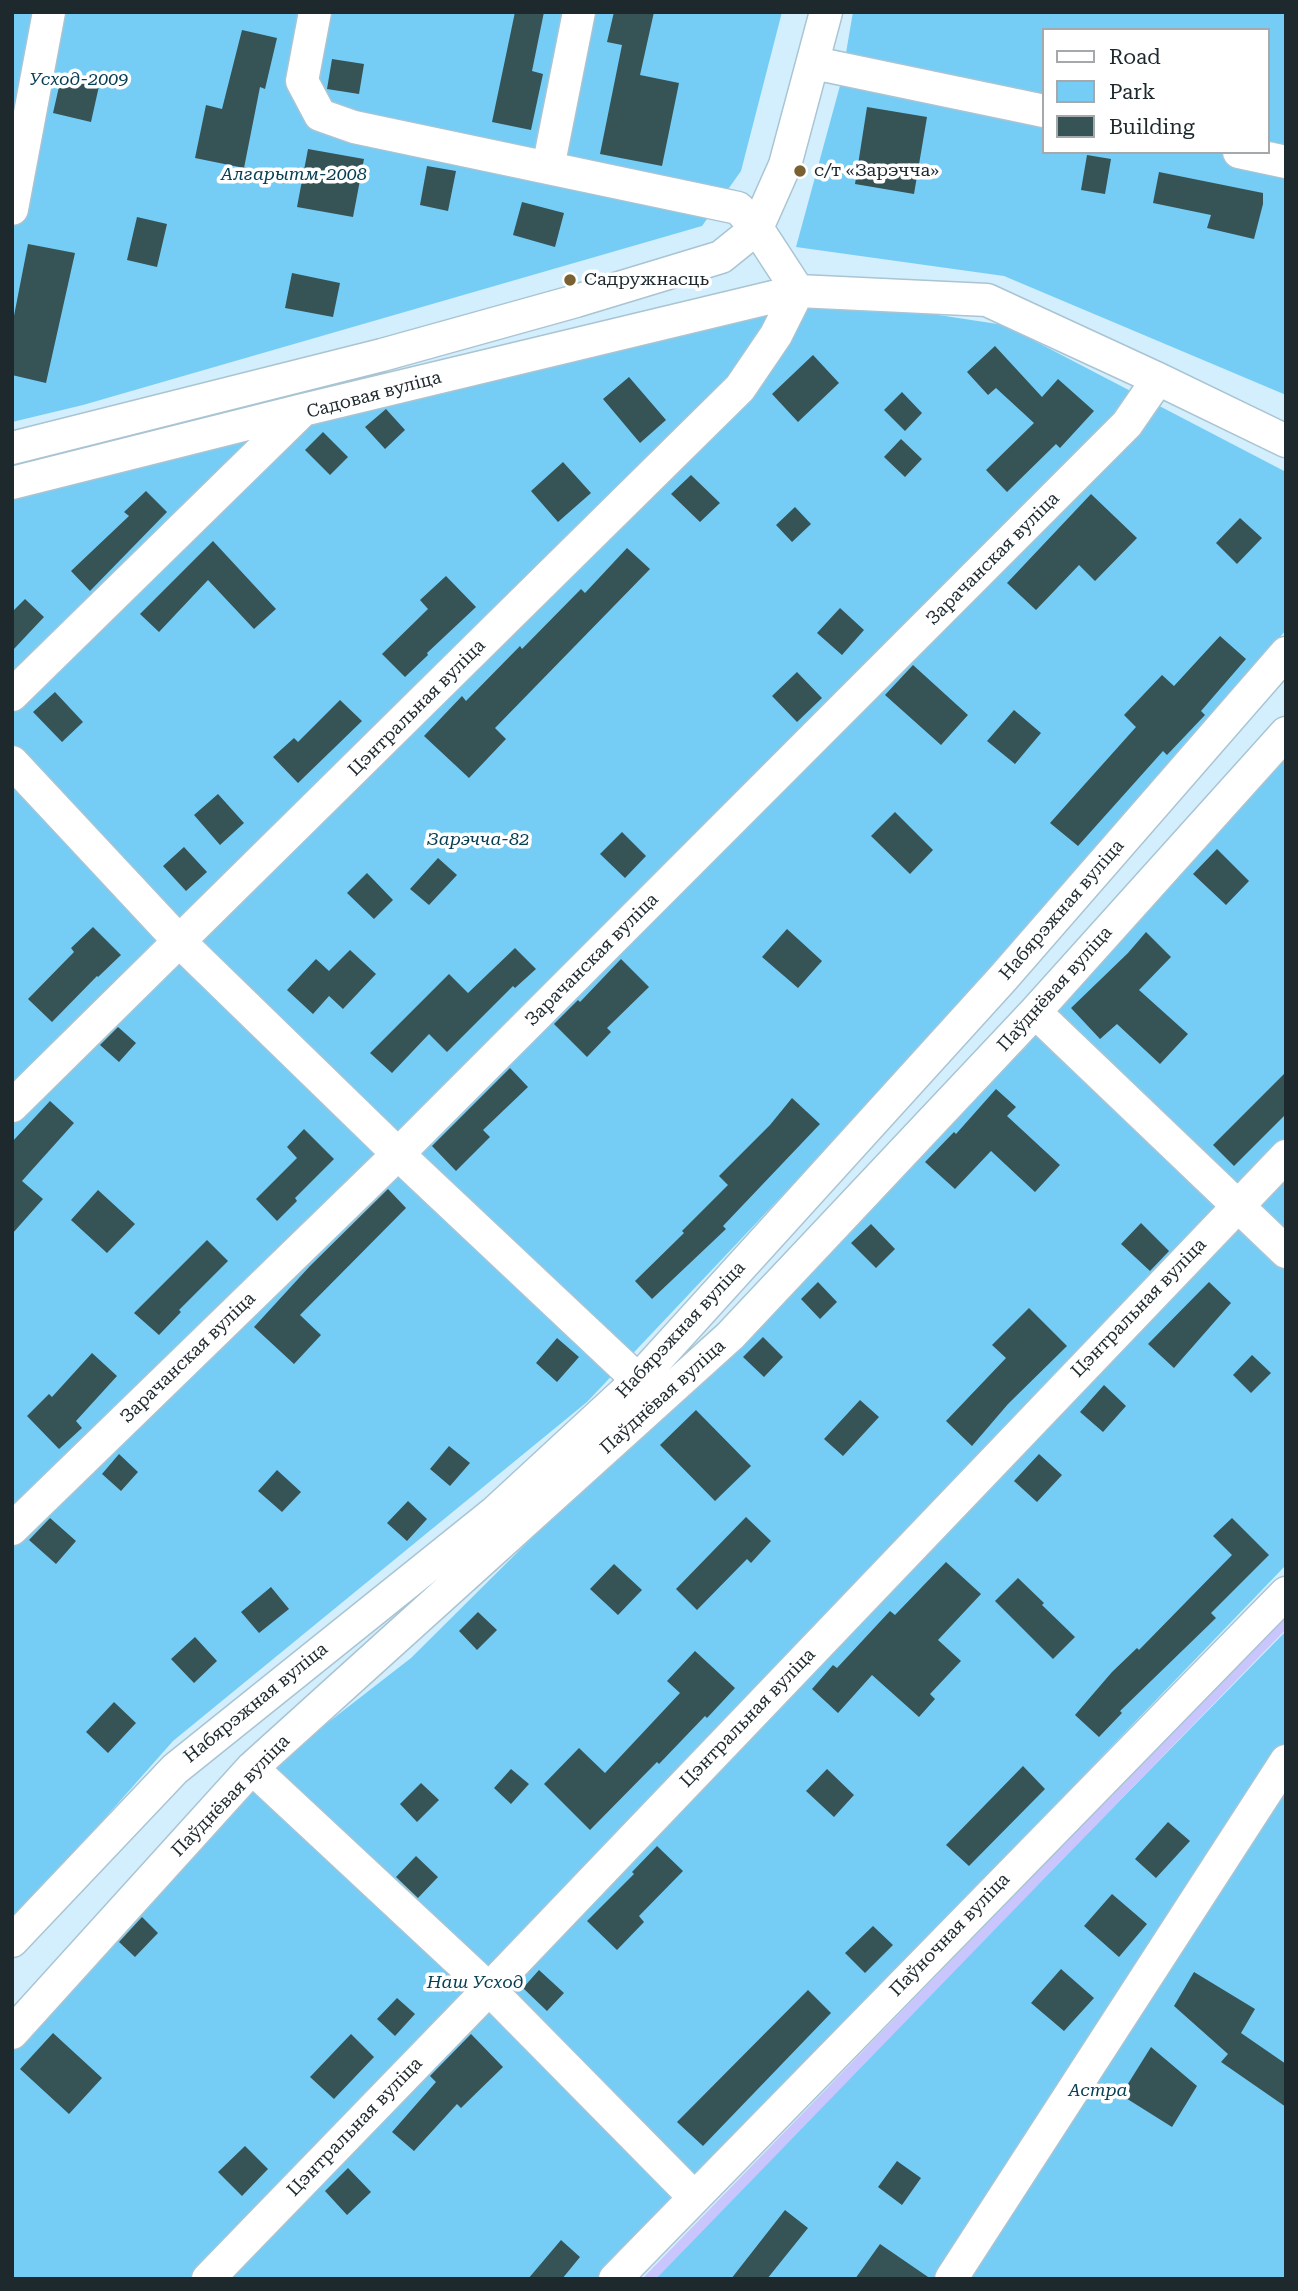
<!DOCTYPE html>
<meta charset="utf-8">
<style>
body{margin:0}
#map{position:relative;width:1298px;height:2291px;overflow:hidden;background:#d3eefc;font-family:"Roboto Serif",serif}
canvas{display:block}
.frame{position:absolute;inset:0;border:14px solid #1e292e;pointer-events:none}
.legend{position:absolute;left:1042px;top:28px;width:228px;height:126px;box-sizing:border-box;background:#fff;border:2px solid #a5a9ab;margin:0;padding:9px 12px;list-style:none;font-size:21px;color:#1e292e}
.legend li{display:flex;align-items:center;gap:14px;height:35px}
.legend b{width:35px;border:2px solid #a5a9ab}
</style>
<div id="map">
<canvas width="1298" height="2291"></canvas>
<div class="frame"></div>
<ul class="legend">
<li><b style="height:9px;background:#fff"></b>Road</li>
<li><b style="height:19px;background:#75cdf6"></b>Park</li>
<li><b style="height:19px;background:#365355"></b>Building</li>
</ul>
</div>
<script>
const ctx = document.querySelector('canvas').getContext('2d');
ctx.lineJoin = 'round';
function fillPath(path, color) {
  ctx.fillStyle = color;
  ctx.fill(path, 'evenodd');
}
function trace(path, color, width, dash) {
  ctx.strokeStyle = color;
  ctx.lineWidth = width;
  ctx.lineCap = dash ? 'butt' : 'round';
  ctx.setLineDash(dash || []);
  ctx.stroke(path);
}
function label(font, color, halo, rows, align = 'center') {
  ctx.font = font + ' "Roboto Serif",serif';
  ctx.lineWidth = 7;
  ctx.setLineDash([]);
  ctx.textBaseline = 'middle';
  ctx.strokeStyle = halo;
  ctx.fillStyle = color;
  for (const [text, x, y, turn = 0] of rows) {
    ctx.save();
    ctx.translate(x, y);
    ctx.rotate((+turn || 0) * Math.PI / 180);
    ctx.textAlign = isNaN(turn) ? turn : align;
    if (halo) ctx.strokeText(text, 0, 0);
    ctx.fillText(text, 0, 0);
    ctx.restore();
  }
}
fillPath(new Path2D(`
 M 12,12 L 782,12 L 741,171 L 702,226 L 83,405 L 12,422 Z
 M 853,12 L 1286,12 L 1286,395 L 1004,276 L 796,247 L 841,82 ZM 1044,30 L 1268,30 L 1268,152 L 1044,152 Z
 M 731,302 L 886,307 L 1004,325 L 1286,472 L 1286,630 L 967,1000 L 587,1402 L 173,1741 L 12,1923 L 12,471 Z
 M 1286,758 L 1286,1565 L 599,2279 L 12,2279 L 12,2048 L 263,1773 L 411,1658 L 1025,1048 Z
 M 1286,1631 L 1286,2279 L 651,2279 Z`), '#75cdf6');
trace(new Path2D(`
 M 649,2279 L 1286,1622`), '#c9c5fd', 10);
fillPath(new Path2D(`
 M 515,12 L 544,12 L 532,71 L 543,74 L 531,130 L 492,122 Z
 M 614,12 L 654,12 L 640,75 L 679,83 L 662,166 L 600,154 L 622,45 L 607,42 Z
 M 242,30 L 277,38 L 265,89 L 260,87 L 244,168 L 195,158 L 206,105 L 222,109 Z
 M 332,59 L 364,64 L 359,94 L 327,89 Z
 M 61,78 L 99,86 L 91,122 L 53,113 Z
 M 867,107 L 927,117 L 914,194 L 855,184 Z
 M 308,149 L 364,159 L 353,217 L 297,207 Z
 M 1087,155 L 1111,159 L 1105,194 L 1081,190 Z
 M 427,166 L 456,171 L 448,211 L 420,205 Z
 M 1159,172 L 1263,193 L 1263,204 L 1254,239 L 1207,228 L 1211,215 L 1153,203 Z
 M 522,202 L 564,213 L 555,247 L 513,235 Z
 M 137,217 L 167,224 L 157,267 L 127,260 Z
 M 28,244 L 75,253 L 46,383 L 12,375 L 12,326 Z
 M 292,273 L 340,283 L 333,317 L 285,308 Z
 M 995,346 L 1042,397 L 1058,379 L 1094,411 L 1060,448 L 1056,444 L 1007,492 L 986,470 L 1034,423 L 996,388 L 988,395 L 967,372 Z
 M 813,355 L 839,383 L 798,422 L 772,394 Z
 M 629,377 L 666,420 L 640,443 L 603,399 Z
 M 902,392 L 922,413 L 905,431 L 884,410 Z
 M 386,409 L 405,430 L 385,449 L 365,427 Z
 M 323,432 L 348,457 L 330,475 L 305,450 Z
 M 901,439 L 922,459 L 905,477 L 884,457 Z
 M 563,462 L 591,493 L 558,522 L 531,491 Z
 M 691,475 L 720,503 L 700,522 L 671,494 Z
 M 146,491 L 167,512 L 90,591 L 71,571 L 129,516 L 124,512 Z
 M 1091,494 L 1137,538 L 1095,581 L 1079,565 L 1036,610 L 1007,583 Z
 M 795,507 L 811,524 L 792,542 L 776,525 Z
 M 1240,518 L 1262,538 L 1237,564 L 1216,543 Z
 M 213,541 L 276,609 L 254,629 L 208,580 L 159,632 L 140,614 Z
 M 627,548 L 650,569 L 495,728 L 506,739 L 469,778 L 424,736 L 462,696 L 466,701 L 520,646 L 522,649 L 581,589 L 585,593 Z
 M 446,576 L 476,607 L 427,653 L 428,655 L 405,677 L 382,654 L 428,609 L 420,600 Z
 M 25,599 L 44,617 L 12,651 L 12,612 Z
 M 840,608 L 864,630 L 842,655 L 817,633 Z
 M 1220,636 L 1246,659 L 1201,711 L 1205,715 L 1167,755 L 1163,751 L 1078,846 L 1050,823 L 1136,727 L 1124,715 L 1162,675 L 1174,686 Z
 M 913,665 L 968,715 L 941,745 L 885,695 Z
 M 797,672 L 822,698 L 797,722 L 772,696 Z
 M 55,692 L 83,722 L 62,742 L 33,712 Z
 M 340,700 L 362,721 L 298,783 L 273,757 L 294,738 L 298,742 Z
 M 1014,710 L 1041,733 L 1015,764 L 987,741 Z
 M 218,794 L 244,823 L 220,845 L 194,815 Z
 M 895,812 L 933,850 L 910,874 L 871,836 Z
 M 622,832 L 646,856 L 625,878 L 600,854 Z
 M 184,847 L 207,872 L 186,891 L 163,866 Z
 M 1217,849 L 1249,881 L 1226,905 L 1193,874 Z
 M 438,858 L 457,875 L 429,905 L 410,889 Z
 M 367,873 L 393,900 L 374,919 L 347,893 Z
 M 93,927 L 121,955 L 98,977 L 97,976 L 52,1022 L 28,999 L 74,952 L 71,948 Z
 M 787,929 L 822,961 L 798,988 L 762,957 Z
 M 1146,932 L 1171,957 L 1139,990 L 1188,1034 L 1160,1064 L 1117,1024 L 1100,1039 L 1071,1008 L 1128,953 Z
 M 515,948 L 536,969 L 515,988 L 513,986 L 447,1052 L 429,1034 L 392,1073 L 370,1053 L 449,974 L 468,993 Z
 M 350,950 L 376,974 L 343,1009 L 329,996 L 313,1014 L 287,990 L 316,959 L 329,971 Z
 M 621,959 L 649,987 L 607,1028 L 611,1032 L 587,1057 L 554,1024 L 578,1000 L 580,1002 Z
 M 118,1027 L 136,1043 L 119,1062 L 100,1045 Z
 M 510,1068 L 528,1087 L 483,1130 L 490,1137 L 456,1171 L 432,1146 Z
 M 1286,1072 L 1286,1114 L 1234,1166 L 1213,1145 Z
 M 996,1089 L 1016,1107 L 1007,1116 L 1060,1165 L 1035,1192 L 991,1151 L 955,1189 L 925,1162 L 954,1132 L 956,1134 Z
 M 792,1098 L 820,1124 L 723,1226 L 726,1229 L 652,1299 L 635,1281 L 684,1233 L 682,1231 L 728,1185 L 719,1176 L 770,1125 Z
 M 50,1101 L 74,1123 L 22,1181 L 43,1199 L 12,1234 L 12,1142 Z
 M 304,1129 L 334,1159 L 295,1198 L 297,1201 L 277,1221 L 256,1199 L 297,1158 L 287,1147 Z
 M 388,1189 L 406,1208 L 300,1315 L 321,1335 L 294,1364 L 254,1327 L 310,1266 Z
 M 98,1190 L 135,1224 L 107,1253 L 71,1220 Z
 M 1141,1223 L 1169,1251 L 1150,1271 L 1121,1244 Z
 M 871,1224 L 895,1249 L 876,1268 L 851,1243 Z
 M 207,1240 L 228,1261 L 179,1310 L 181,1312 L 159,1335 L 134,1313 Z
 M 818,1282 L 837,1302 L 820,1319 L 801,1299 Z
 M 1209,1282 L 1231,1303 L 1174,1368 L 1148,1344 Z
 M 1029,1308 L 1067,1346 L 1008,1404 L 972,1446 L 946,1421 L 1006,1358 L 992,1345 Z
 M 763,1337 L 783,1357 L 764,1377 L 743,1357 Z
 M 557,1338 L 579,1357 L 557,1382 L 536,1363 Z
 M 92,1353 L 117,1376 L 76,1421 L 82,1428 L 59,1449 L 27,1416 L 49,1394 L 52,1397 Z
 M 1252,1355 L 1271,1373 L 1251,1393 L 1233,1375 Z
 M 1104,1385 L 1126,1406 L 1103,1432 L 1080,1412 Z
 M 860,1400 L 879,1417 L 843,1456 L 824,1439 Z
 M 696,1410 L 751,1466 L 715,1501 L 660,1445 Z
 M 449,1446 L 470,1463 L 450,1486 L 430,1469 Z
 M 119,1454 L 138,1472 L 121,1491 L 102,1474 Z
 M 1039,1454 L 1062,1475 L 1037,1502 L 1014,1481 Z
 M 277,1470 L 301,1492 L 282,1512 L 258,1491 Z
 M 408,1501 L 427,1519 L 407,1541 L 387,1523 Z
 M 746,1517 L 771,1541 L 751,1563 L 747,1559 L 697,1610 L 676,1589 Z
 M 50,1518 L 76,1541 L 56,1564 L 29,1540 Z
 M 1232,1518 L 1269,1555 L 1211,1613 L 1216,1618 L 1120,1711 L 1122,1713 L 1099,1737 L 1075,1715 L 1112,1672 L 1137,1648 L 1139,1650 L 1232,1555 L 1213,1536 Z
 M 946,1562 L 981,1594 L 938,1640 L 961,1661 L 930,1694 L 935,1699 L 919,1717 L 872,1675 L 838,1713 L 812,1689 L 833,1665 L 837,1668 L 890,1611 L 895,1615 Z
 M 614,1564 L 642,1590 L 618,1615 L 590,1589 Z
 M 1018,1578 L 1044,1603 L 1042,1605 L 1075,1637 L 1053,1659 L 995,1601 Z
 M 271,1587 L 289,1609 L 259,1633 L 241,1612 Z
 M 478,1612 L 497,1630 L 477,1650 L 459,1631 Z
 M 195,1637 L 217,1661 L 194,1683 L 171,1659 Z
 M 695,1651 L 735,1688 L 707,1718 L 705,1716 L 659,1764 L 657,1762 L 590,1830 L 544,1784 L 579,1748 L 605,1773 L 680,1693 L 667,1681 Z
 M 114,1702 L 136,1723 L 108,1753 L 86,1732 Z
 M 1023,1766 L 1045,1789 L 969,1866 L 946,1845 Z
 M 511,1769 L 529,1784 L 511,1804 L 494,1788 Z
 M 827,1769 L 854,1795 L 834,1817 L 806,1791 Z
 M 421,1783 L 439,1800 L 417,1822 L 400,1804 Z
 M 1168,1822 L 1190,1841 L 1156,1878 L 1135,1859 Z
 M 657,1846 L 683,1871 L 639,1916 L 644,1922 L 617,1950 L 587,1921 L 634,1874 L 632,1872 Z
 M 416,1856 L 438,1877 L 418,1898 L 396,1877 Z
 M 1112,1894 L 1147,1924 L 1119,1957 L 1084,1926 Z
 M 142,1917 L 158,1933 L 135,1957 L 119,1942 Z
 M 873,1926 L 893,1945 L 865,1973 L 845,1953 Z
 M 1061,1969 L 1094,1998 L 1064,2031 L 1031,2003 Z
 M 539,1970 L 564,1993 L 547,2011 L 523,1988 Z
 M 1194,1972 L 1255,2009 L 1241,2033 L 1286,2064 L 1286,2107 L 1221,2062 L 1228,2054 L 1174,2006 Z
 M 808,1990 L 831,2013 L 703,2146 L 677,2122 Z
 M 397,1998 L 415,2014 L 395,2036 L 377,2019 Z
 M 53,2033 L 102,2078 L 69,2114 L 20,2069 Z
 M 351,2034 L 374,2057 L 334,2099 L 310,2077 Z
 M 471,2034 L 503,2067 L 461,2108 L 457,2104 L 414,2151 L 392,2132 L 436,2082 L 430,2076 Z
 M 1151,2047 L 1197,2086 L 1172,2127 L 1121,2095 Z
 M 245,2146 L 268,2169 L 242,2196 L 218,2172 Z
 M 897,2161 L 921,2178 L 902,2205 L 878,2187 Z
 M 348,2168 L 371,2192 L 347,2215 L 325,2191 Z
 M 785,2210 L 808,2228 L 767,2279 L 731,2279 Z
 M 561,2240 L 580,2257 L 562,2279 L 528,2279 Z
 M 880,2244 L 931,2279 L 855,2279 Z`), '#365355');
const minor = new Path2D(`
 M 315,12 L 302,81 L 320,115 L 354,127 L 738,208 L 757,228 L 798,291 L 987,300 L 1158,379 L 1286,441
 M 814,63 L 1044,111
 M 1239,152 L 1286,162
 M 548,168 L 579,12
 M 12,209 L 49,12
 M 12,448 L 382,355 L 576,301 L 721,257 L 757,228 L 785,165 L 826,12
 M 12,483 L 303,410
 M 12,695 L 303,410 L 798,291
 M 12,762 L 180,942 L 398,1154 L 638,1380
 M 1035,1012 L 1286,1252
 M 12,1106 L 740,388 L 776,335 L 798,291
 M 12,1529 L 398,1154 L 1127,424 L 1158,379
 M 252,1768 L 489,1989 L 694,2197
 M 12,1941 L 175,1769 L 494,1513 L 638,1380 L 1003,978 L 1286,653
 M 12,2033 L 252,1768 L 730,1336 L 1035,1012 L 1286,733
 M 208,2279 L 489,1989 L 1286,1156
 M 615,2279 L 1286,1593
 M 951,2279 L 1286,1761`);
trace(minor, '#a9c4d2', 35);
trace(minor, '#fff', 32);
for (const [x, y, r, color] of [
 [800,171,7,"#796132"],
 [570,280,7,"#796132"]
]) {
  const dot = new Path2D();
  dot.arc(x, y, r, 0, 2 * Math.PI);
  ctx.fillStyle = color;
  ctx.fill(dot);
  trace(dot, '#fff', 2.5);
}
label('italic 18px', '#063e53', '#fff', [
 ["Усход-2009",79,80],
 ["Алгарытм-2008",294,175],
 ["Зарэчча-82",478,840],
 ["Наш Усход",475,1983],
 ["Астра",1098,2091]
]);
label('18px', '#1e292e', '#fff', [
 ["с/т «Зарэчча»",814,171],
 ["Садружнасць",584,280]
], 'left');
label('18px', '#1e292e', '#fff', [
 ["Садовая вуліца",374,395,-15],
 ["Зарачанская вуліца",993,559,-45],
 ["Цэнтральная вуліца",417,708,-45],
 ["Набярэжная вуліца",1062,910,-49],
 ["Зарачанская вуліца",592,960,-45],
 ["Паўднёвая вуліца",1055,989,-48],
 ["Цэнтральная вуліца",1139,1308,-46],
 ["Набярэжная вуліца",681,1330,-47],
 ["Зарачанская вуліца",188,1358,-44],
 ["Паўднёвая вуліца",663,1397,-42],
 ["Набярэжная вуліца",256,1703,-39],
 ["Цэнтральная вуліца",748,1718,-46],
 ["Паўднёвая вуліца",231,1796,-46],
 ["Паўночная вуліца",950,1935,-46],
 ["Цэнтральная вуліца",355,2127,-46]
]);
</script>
